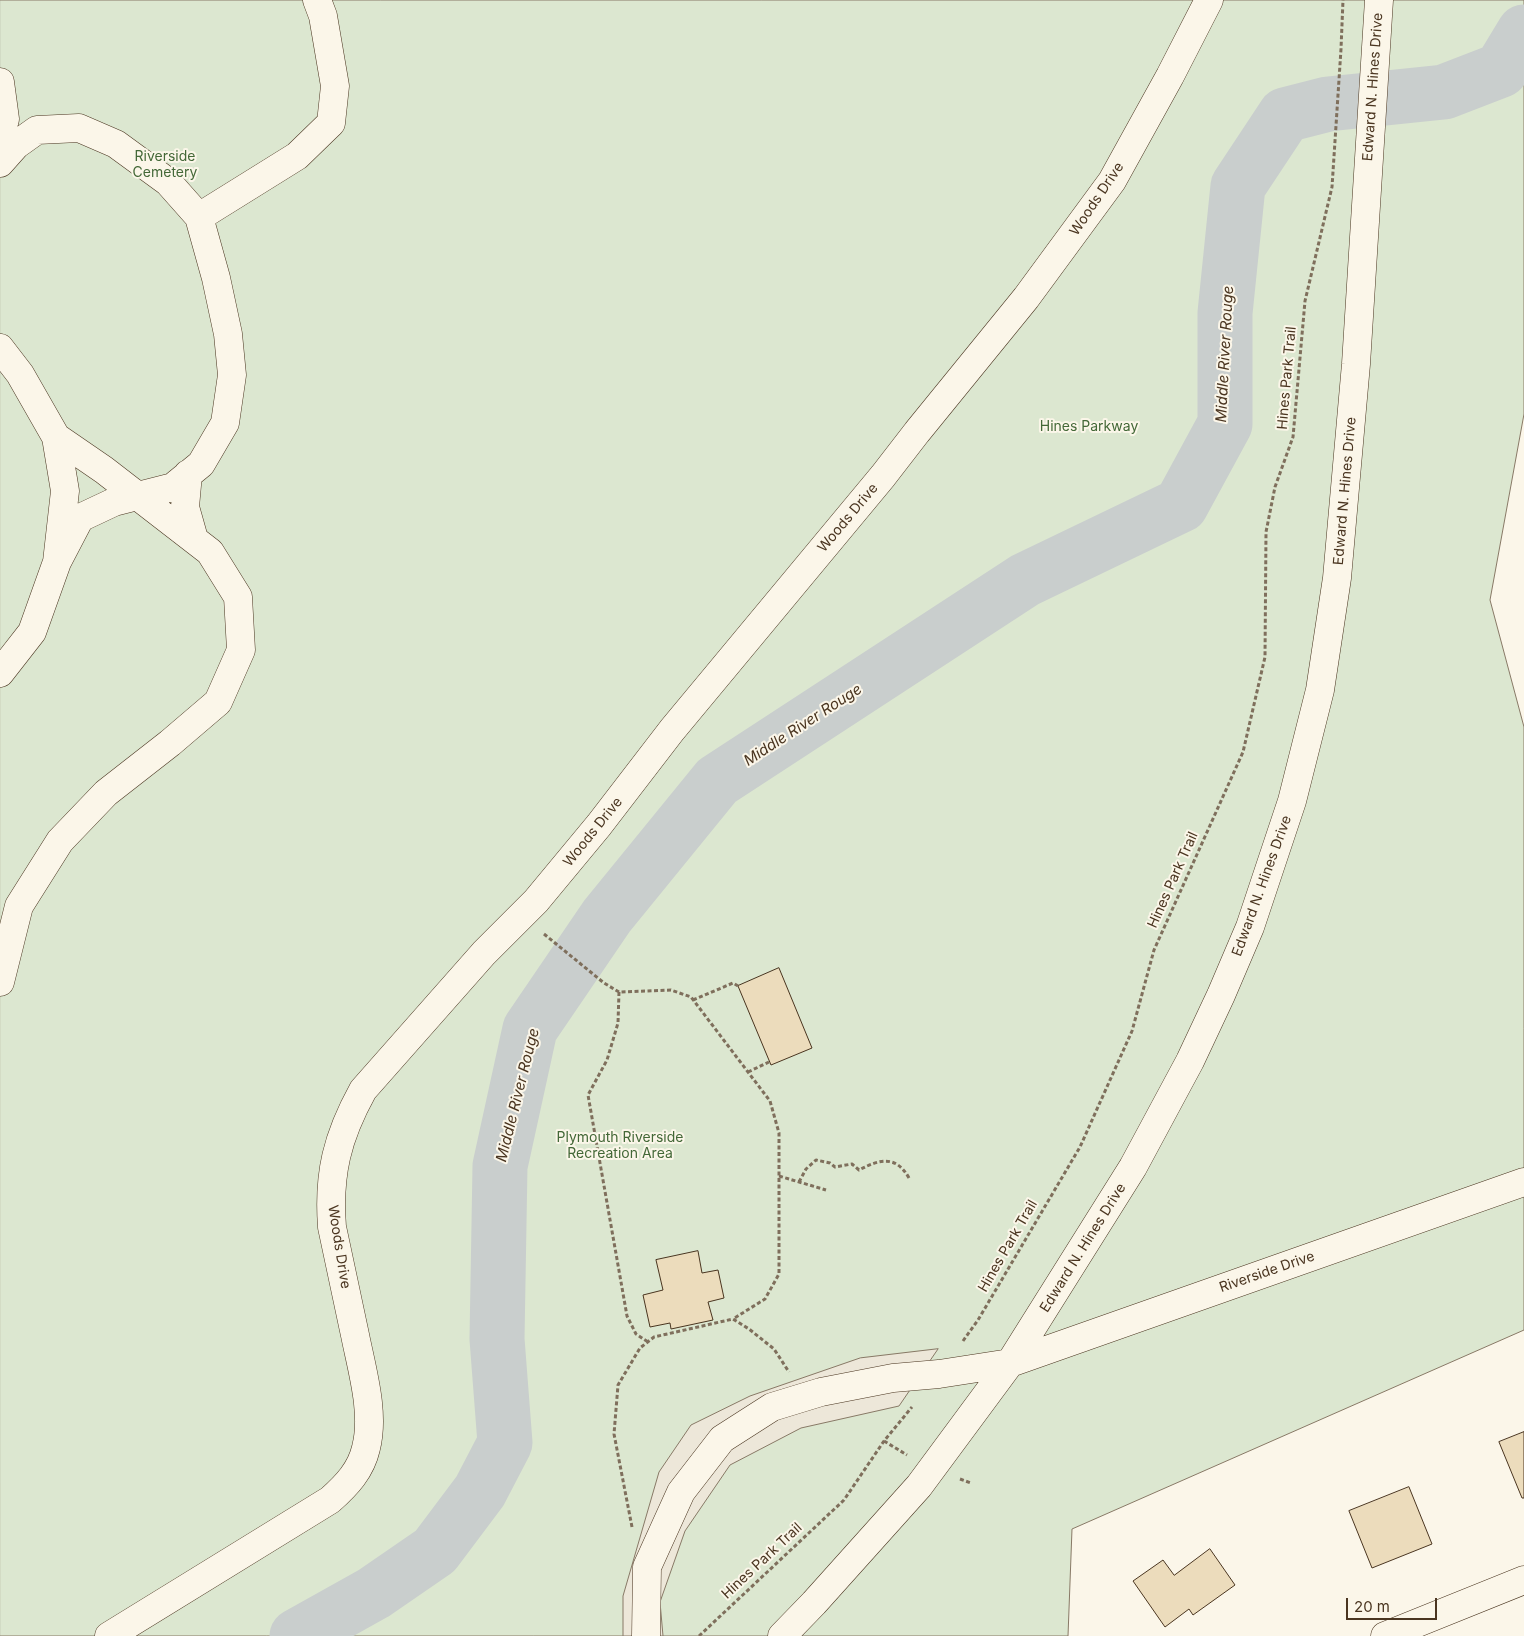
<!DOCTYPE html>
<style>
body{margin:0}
#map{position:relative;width:1524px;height:1636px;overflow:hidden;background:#fbf6e9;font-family:Inter,sans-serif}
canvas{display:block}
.scale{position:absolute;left:1346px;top:1598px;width:91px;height:22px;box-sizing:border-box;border:2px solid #4a3520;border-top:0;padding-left:6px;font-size:15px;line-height:18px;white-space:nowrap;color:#4a3520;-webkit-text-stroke:4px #fbf6e9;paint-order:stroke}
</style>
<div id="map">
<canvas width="1524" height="1636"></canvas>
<div class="scale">20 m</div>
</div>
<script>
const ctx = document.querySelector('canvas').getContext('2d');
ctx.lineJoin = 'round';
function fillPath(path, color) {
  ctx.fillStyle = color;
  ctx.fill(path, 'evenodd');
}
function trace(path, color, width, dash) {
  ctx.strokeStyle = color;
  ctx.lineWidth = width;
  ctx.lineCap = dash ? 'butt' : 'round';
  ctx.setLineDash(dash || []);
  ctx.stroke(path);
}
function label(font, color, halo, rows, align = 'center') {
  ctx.font = font + ' Inter,sans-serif';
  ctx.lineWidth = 4;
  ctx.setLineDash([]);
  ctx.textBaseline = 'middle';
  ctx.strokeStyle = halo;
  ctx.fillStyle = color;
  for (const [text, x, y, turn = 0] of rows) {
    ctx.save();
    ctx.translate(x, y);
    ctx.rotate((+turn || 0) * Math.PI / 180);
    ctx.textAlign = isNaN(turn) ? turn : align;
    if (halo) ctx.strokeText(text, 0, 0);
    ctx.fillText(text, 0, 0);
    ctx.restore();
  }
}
const green = new Path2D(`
 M 0,0 L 1524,0 L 1524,414 L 1490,600 L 1524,727 L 1524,1330 L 1072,1529 L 1068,1636 L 0,1636 Z`);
fillPath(green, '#dce7d0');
trace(green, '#887966', 1);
const parking = new Path2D(`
 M 938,1349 L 899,1406 L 801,1428 L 730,1465 L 685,1531 L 660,1602 L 663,1636 L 623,1636 L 623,1596 L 659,1472 L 691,1425 L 750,1396 L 860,1358 Z`);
fillPath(parking, '#ede7d9');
trace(parking, '#887966', 1);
trace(new Path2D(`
 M 297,1636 L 374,1593 L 435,1551 L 480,1491 L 505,1443 L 497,1339 L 500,1166 L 530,1029 L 607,916 L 717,781 L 1025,580 L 1181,505 L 1225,424 L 1225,313 L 1238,186 L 1285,115 L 1328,104 L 1444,92 L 1501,70 L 1524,32`), '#c9cecd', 55);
const building = new Path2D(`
 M 779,968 L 812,1048 L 771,1065 L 738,986 Z
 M 698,1251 L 702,1273 L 718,1270 L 724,1298 L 708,1302 L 713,1320 L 671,1329 L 670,1323 L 650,1327 L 643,1295 L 663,1290 L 656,1260 Z
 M 1524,1432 L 1524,1498 L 1522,1498 L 1499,1442 Z
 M 1409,1487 L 1432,1544 L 1372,1568 L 1349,1511 Z
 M 1210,1549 L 1235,1585 L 1193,1615 L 1189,1609 L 1165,1627 L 1133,1581 L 1163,1560 L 1174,1575 Z`);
fillPath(building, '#ecdcbc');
trace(building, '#4a3520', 1);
const minor = new Path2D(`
 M 0,82 L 5,119 L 0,137
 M 0,163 L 16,145 L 37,130 L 79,128 L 116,144 L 168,182 L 199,217 L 216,278 L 228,334 L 232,375 L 225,423 L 201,464 L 173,487 L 114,502 L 80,518 L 57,562
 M 199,217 L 297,156 L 331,123 L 335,86 L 323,16 L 317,0
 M 0,348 L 20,374 L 56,437 L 104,470 L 210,552 L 238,597 L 241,650 L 218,702 L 170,743 L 106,793 L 60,841 L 19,906 L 0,982
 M 188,474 L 185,507 L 194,539
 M 0,673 L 32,632 L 57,562 L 65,491 L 56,437
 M 109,1636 L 330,1500 C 347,1485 361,1470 366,1448 C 375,1413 362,1370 355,1335 C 347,1299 340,1263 332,1227 C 328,1174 337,1137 363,1090 L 484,953 L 536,901 L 599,825 L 672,730 L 883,476 L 917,432 L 1026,298 L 1112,181 L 1170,76 L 1209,0
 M 646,1636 L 647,1567 L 681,1492 L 722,1439 L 772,1407 L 821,1392 L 893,1378 L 939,1374 L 1010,1363 L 1524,1182
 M 782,1636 L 814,1603 L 919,1486 L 1010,1363 L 1133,1167 L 1190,1061 L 1221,995 L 1250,927 L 1292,801 L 1320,690 L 1337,578 L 1356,364 L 1379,0
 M 1385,1636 L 1524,1580`);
trace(minor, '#4a3520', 29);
trace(new Path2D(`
 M 544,934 L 604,983 L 619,992 L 671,990 L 691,997 L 770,1101 L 779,1133 L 779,1274 L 765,1299 L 733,1319
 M 619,992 L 618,1023 L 607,1060 L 588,1095 L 627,1316 L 636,1334 L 648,1342
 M 693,1000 L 733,983 L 738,986
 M 748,1072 L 769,1062
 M 779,1176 L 826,1190
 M 799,1182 L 806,1169 L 816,1160 L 830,1163 L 835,1167 L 852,1164 L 859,1170 C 880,1159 896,1155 909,1178
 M 963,1341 L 978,1320 L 1080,1147 L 1132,1031 L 1154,950 L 1243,752 L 1265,657 L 1266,532 L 1275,487 L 1293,437 L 1305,301 L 1332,187 L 1341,49 L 1343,0
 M 884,1441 L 907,1455
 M 960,1479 L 971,1483
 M 632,1527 L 614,1434 L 618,1385 L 640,1348 L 654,1337 L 733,1319 L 749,1329 L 774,1349 L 789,1372
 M 699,1636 L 844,1500 L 884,1441 L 912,1407`), '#7f6f5c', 3, [4, 2.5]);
trace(minor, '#fbf6e9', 28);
label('14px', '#4a3520', '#fbf6e9', [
 ["Edward N. Hines Drive",1373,87,-86],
 ["Woods Drive",1097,199,-56],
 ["Hines Park Trail",1287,378,-85],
 ["Edward N. Hines Drive",1345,491,-85],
 ["Woods Drive",848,518,-50],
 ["Woods Drive",593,832,-51],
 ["Hines Park Trail",1173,880,-66],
 ["Edward N. Hines Drive",1262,886,-70],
 ["Hines Park Trail",1008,1246,-60],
 ["Woods Drive",339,1247,81],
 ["Edward N. Hines Drive",1083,1248,-58],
 ["Riverside Drive",1267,1272,-19],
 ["Hines Park Trail",762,1561,-43]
]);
label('14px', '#436837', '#fbf6e9', [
 ["Riverside",165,157],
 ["Cemetery",165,173],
 ["Hines Parkway",1089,427],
 ["Plymouth Riverside",620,1138],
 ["Recreation Area",620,1154]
]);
label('italic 15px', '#4a3520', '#fbf6e9', [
 ["Middle River Rouge",1225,354,-87],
 ["Middle River Rouge",803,725,-33],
 ["Middle River Rouge",518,1095,-76]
]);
</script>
